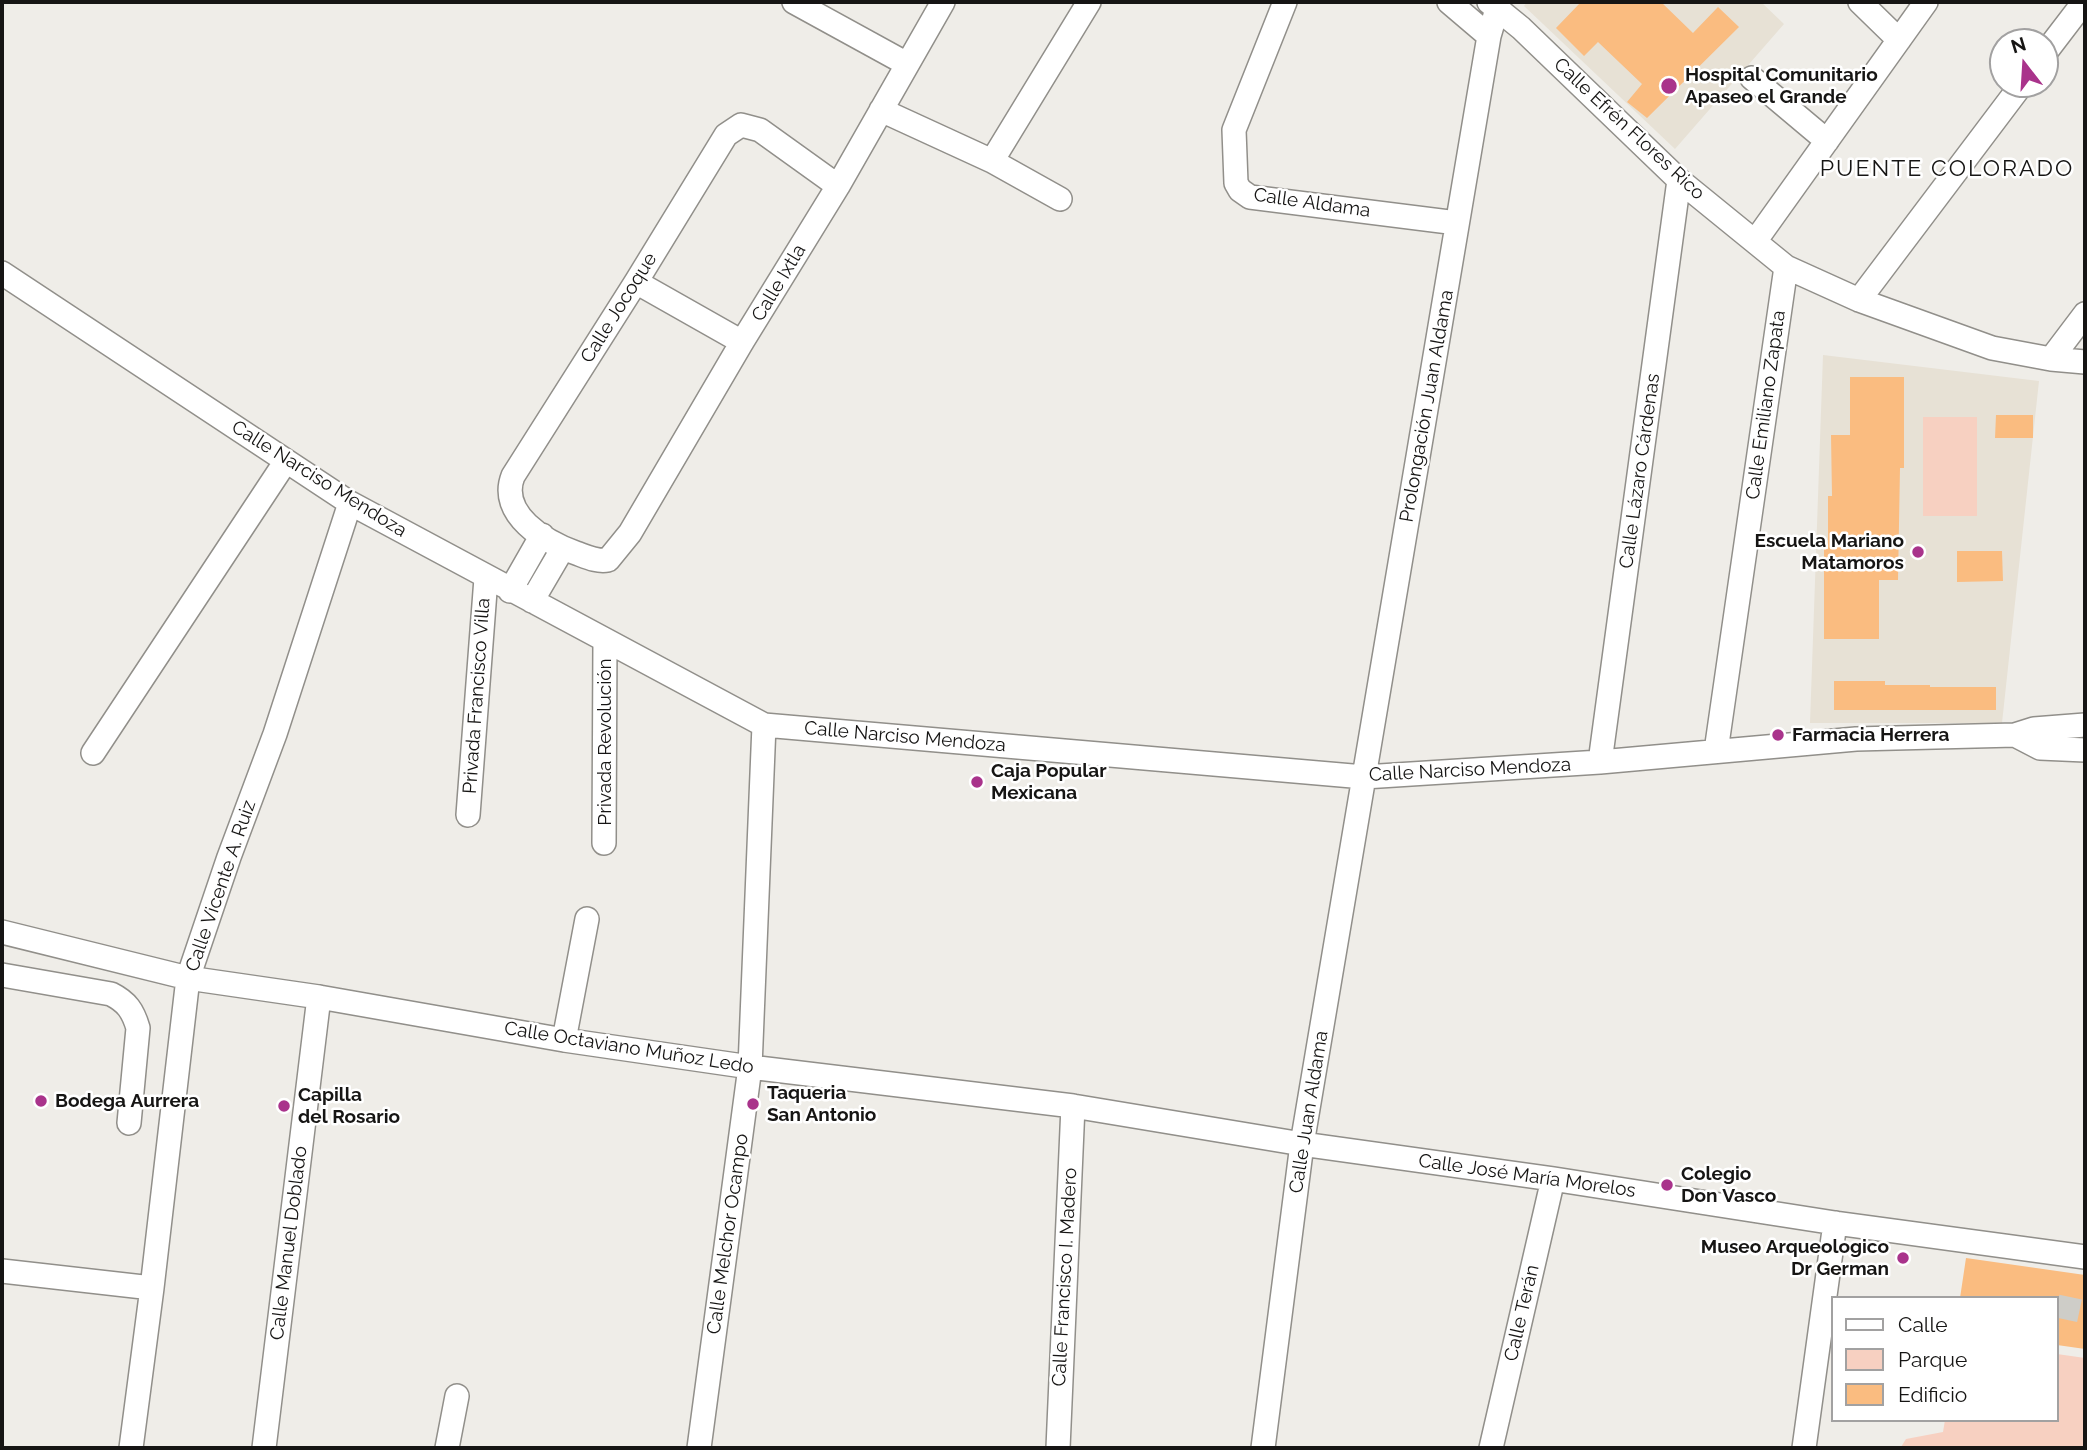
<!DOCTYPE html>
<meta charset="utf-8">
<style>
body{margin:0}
#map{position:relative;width:2087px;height:1450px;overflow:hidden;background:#efede8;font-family:Raleway,sans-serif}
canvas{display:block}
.frame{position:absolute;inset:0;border:4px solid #161514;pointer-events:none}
.legend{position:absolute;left:1831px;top:1296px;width:228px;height:126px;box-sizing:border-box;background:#fff;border:2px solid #a2a1a1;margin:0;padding:9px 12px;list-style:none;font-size:21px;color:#161514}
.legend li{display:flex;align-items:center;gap:14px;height:35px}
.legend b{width:35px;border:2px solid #a2a1a1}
.north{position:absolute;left:1989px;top:28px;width:70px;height:70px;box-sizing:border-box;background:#fff;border:2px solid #a2a1a1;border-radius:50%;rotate:343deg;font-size:19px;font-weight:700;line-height:28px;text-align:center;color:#161514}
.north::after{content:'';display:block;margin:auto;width:24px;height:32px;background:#a9338b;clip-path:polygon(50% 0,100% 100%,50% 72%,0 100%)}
</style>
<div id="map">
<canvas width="2087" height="1450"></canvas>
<div class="frame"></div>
<ul class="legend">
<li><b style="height:9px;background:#fff"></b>Calle</li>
<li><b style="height:19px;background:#f7d0c1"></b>Parque</li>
<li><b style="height:19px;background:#fabc80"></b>Edificio</li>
</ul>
<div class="north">N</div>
</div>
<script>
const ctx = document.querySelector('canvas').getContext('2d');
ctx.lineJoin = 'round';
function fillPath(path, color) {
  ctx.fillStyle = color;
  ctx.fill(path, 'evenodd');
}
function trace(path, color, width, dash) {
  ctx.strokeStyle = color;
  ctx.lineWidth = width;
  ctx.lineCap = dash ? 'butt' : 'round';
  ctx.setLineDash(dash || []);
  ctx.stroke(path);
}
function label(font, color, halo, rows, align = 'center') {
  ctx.font = font + ' Raleway,sans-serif';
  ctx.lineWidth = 5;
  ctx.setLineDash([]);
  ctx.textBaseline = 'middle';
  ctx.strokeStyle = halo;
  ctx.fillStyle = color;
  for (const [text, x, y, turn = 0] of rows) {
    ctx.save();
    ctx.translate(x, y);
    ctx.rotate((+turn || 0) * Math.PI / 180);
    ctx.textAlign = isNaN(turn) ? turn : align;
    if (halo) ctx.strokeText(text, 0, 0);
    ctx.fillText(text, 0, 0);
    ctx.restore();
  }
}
fillPath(new Path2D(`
 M 1527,2 L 1761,2 L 1784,24 L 1675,149 L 1524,6 Z
 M 1823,355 L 2039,381 L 2002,723 L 1810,723 Z`), '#e7e1d5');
fillPath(new Path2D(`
 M 1923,417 L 1977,417 L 1977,516 L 1923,516 Z
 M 2057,1354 L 2085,1358 L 2085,1448 L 1873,1448 L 1874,1446 L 1901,1447 L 1906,1439 L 1943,1432 L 1945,1420 L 2057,1420 Z`), '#f7d0c1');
fillPath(new Path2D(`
 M 1581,2 L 1661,2 L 1693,33 L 1718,7 L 1739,27 L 1647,118 L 1627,102 L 1642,84 L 1598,42 L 1584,56 L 1556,28 Z
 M 1850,377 L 1904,377 L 1904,468 L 1900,468 L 1898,580 L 1879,580 L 1879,639 L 1824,639 L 1824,549 L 1828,549 L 1828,496 L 1832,496 L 1831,435 L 1850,435 Z
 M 1996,415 L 2033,415 L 2033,438 L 1995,438 Z
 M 1957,551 L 2002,551 L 2003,581 L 1957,582 Z
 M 1834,681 L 1885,681 L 1885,685 L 1930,685 L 1930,687 L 1996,687 L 1996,710 L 1834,710 Z
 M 1966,1258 L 2085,1275 L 2085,1349 L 2057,1345 L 2057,1298 L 1960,1298 Z`), '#fabc80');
trace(new Path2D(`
 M 2057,1306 L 2085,1312`), '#cecdc8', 23, [23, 11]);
const minor = new Path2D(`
 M 794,2 L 907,64
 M 1285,2 L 1234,130 L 1236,183 L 1240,190 L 1250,197 L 1457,223
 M 1449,2 L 1489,36
 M 1489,2 L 1521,28 L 1679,180 L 1786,267 L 1859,300 L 1992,348 L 2051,359 L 2085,362
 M 1860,2 L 1899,40
 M 2045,53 L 2084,2
 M 1752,78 L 1827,141
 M 881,110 L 992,161 L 1060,199
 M 992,161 L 1089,2
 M 838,186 L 760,130 L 741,125 L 726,135 L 636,282 L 513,476 C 498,514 545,542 576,553 C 587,557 597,562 608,560 L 630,533 L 742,342 L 838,186 L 943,2
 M 1756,240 L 1926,2
 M 2,273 L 350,503 L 764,725 L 1364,777 L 1600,762 L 1856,739 L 2015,735 L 2034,729 L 2085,725
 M 636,282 L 742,342
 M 1859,300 L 2022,84
 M 2051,359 L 2085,314
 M 510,591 L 542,535
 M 532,601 L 563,548
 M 2015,735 L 2040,748 L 2085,750
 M 1716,751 L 1786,267
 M 93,753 L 286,461
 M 1600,762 L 1679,180
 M 468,815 L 486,578
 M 604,843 L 605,640
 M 2,932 L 188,978 L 319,997 L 564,1040 L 750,1067 L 1073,1106 L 1302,1144 L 1553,1179 L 1835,1223 L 2085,1257
 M 2,975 L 111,994 C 127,1002 133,1011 138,1028 L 129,1123
 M 564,1040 L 587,919
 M 2,1271 L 152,1288
 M 131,1448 L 152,1288 L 188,978 L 229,857 L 275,734 L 350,503
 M 264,1448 L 319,997
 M 447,1448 L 457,1396
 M 699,1448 L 750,1067 L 764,725
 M 1058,1448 L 1073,1106
 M 1263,1448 L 1302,1144 L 1489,36 L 1499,2
 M 1491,1448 L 1553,1179
 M 1804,1448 L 1835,1223`);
trace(minor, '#918f8a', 26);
trace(minor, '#fff', 23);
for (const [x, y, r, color] of [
 [1669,86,9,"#a9338b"],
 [1918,552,7,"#a9338b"],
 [1778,735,7,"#a9338b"],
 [977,782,7,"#a9338b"],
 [41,1101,7,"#a9338b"],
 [753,1104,7,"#a9338b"],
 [284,1106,7,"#a9338b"],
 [1667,1185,7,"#a9338b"],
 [1903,1258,7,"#a9338b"]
]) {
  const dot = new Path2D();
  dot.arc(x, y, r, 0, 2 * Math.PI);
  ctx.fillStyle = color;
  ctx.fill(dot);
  trace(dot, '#fff', 2.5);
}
label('bold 19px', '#161514', '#fff', [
 ["Hospital Comunitario",1685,75],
 ["Apaseo el Grande",1685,97],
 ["Escuela Mariano",1904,541,"right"],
 ["Matamoros",1904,563,"right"],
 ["Farmacia Herrera",1792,735],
 ["Caja Popular",991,771],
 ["Mexicana",991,793],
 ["Taqueria",767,1093],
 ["San Antonio",767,1115],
 ["Capilla",298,1095],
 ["del Rosario",298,1117],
 ["Bodega Aurrera",55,1101],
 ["Colegio",1681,1174],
 ["Don Vasco",1681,1196],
 ["Museo Arqueologico",1889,1247,"right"],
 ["Dr German",1889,1269,"right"]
], 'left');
label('19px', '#161514', '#fff', [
 ["Calle Efrén Flores Rico",1629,129,43],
 ["Calle Aldama",1312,203,8],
 ["Calle Ixtla",779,283,-59],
 ["Calle Jocoque",619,308,-58],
 ["Calle Emiliano Zapata",1766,405,-82],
 ["Prolongación Juan Aldama",1427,406,-80],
 ["Calle Lázaro Cárdenas",1640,471,-82],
 ["Calle Narciso Mendoza",319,479,32],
 ["Privada Francisco Villa",477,696,-86],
 ["Calle Narciso Mendoza",905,737,5],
 ["Privada Revolución",605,742,-90],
 ["Calle Narciso Mendoza",1470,770,-3],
 ["Calle Vicente A. Ruiz",221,886,-71],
 ["Calle Octaviano Muñoz Ledo",629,1048,9],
 ["Calle Juan Aldama",1309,1112,-81],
 ["Calle José María Morelos",1527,1176,8],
 ["Calle Melchor Ocampo",728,1234,-82],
 ["Calle Manuel Doblado",289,1243,-83],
 ["Calle Francisco I. Madero",1065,1277,-87],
 ["Calle Terán",1522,1313,-77]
]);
ctx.letterSpacing = '2px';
label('23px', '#161514', '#fff', [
 ["PUENTE COLORADO",1947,169]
]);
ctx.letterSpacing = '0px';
</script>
